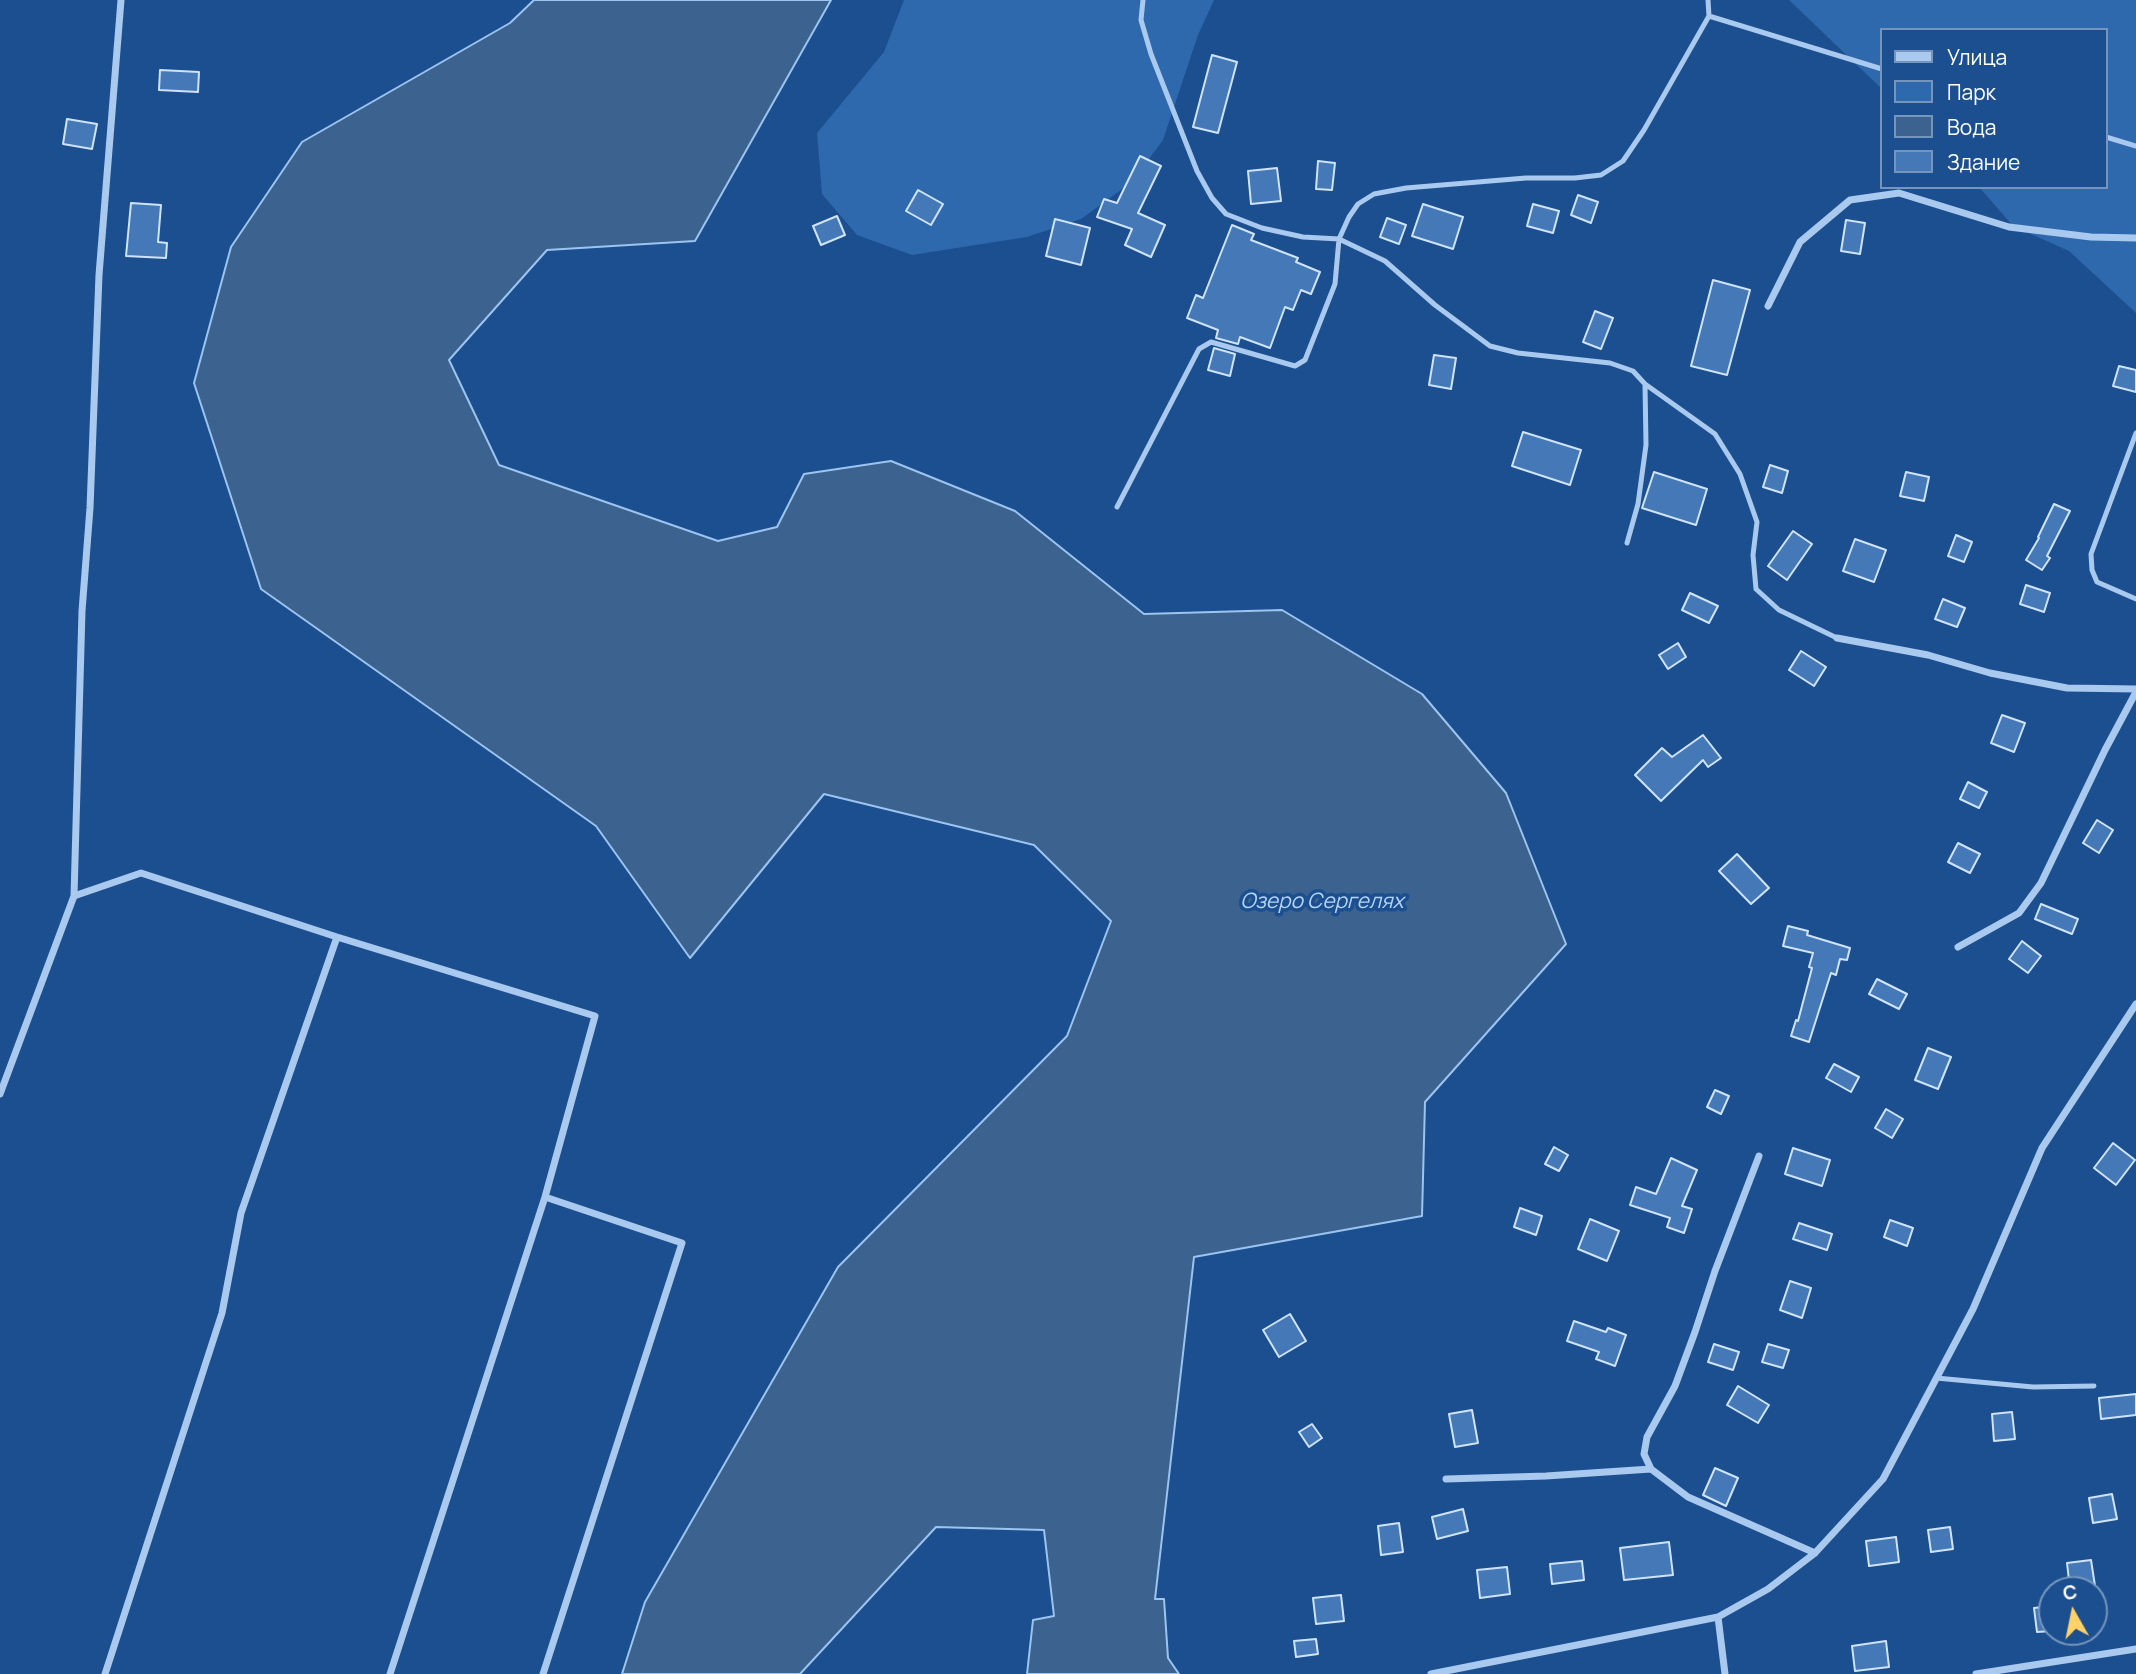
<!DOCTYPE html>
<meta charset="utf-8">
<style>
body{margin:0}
#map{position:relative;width:2136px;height:1674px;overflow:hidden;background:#1b4f8f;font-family:Manrope,sans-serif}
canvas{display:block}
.legend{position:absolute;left:1880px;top:28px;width:228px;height:161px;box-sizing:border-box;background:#1b4f8f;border:2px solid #7695bc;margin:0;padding:9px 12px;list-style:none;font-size:21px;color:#fff}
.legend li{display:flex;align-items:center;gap:14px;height:35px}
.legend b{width:35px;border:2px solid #7695bc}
.north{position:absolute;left:2038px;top:1576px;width:70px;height:70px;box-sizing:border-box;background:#1b4f8f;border:2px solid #7695bc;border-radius:50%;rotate:351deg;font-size:19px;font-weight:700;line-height:28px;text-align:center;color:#fff}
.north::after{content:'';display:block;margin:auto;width:24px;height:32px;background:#ffd166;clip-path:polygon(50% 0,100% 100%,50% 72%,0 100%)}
</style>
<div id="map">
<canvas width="2136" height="1674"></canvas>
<ul class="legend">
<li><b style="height:9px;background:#a9c9ee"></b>Улица</li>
<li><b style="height:19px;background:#2e69ad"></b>Парк</li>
<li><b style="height:19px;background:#3c6290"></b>Вода</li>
<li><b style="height:19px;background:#4478b7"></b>Здание</li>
</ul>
<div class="north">С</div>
</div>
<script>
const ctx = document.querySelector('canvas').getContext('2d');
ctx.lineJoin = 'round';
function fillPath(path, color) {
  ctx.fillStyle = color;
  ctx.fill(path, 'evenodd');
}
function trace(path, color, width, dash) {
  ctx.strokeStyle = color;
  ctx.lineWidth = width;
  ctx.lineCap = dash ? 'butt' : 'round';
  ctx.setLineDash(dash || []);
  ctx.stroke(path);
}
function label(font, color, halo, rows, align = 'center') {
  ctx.font = font + ' Manrope,sans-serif';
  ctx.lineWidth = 7;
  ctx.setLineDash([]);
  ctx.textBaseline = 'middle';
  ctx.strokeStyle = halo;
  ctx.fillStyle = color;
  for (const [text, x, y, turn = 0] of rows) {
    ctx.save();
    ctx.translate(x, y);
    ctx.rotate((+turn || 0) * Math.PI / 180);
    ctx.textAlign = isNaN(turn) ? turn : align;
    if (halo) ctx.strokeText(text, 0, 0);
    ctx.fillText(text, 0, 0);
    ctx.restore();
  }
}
fillPath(new Path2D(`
 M 904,0 L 1214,0 L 1198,35 L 1163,140 L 1132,182 L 1081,219 L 1027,237 L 912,255 L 857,235 L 822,194 L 817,133 L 884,52 Z
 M 1789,0 L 2136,0 L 2136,313 L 2069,251 L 2013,226 L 1979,187 L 2106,187 L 2106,30 L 1882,30 L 1882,89 Z`), '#2e69ad');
const water = new Path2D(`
 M 534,0 L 831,0 L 695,241 L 547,250 L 449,360 L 499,465 L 718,541 L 777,527 L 804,474 L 891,461 L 1015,511 L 1144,614 L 1282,610 L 1422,694 L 1506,793 L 1566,944 L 1425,1102 L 1422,1216 L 1194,1257 L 1155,1599 L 1164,1599 L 1168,1658 L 1179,1674 L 1027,1674 L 1033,1620 L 1054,1616 L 1044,1530 L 936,1527 L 800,1674 L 622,1674 L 645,1602 L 838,1267 L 1067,1036 L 1111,921 L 1034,845 L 824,794 L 690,958 L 596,826 L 261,589 L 194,383 L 231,247 L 302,142 L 510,23 Z`);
fillPath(water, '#3c6290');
trace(water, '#9cc4f0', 2);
const building = new Path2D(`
 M 1212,55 L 1237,62 L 1218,133 L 1193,127 Z
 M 160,70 L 199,72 L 198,92 L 159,90 Z
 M 67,119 L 97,124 L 92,149 L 63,144 Z
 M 1140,156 L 1161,166 L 1138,213 L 1165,225 L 1151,257 L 1125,245 L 1132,229 L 1097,217 L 1104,199 L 1117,203 Z
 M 1318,161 L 1335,163 L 1332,190 L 1316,189 Z
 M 1277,168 L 1281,201 L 1251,204 L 1248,171 Z
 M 918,190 L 943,204 L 931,225 L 906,211 Z
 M 1578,195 L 1598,202 L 1591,223 L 1571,215 Z
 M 131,203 L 161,205 L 158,242 L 167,243 L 166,258 L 126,256 Z
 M 1423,204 L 1463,217 L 1453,249 L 1412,236 Z
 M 1533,204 L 1559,211 L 1553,233 L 1527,226 Z
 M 837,216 L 845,235 L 821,245 L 813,226 Z
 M 1387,218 L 1406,225 L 1399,244 L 1380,237 Z
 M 1055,219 L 1090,228 L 1081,265 L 1046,256 Z
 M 1846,220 L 1865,223 L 1860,254 L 1841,251 Z
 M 1232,225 L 1254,234 L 1251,240 L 1298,258 L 1296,262 L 1320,272 L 1311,294 L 1301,290 L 1293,310 L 1285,307 L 1270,348 L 1240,337 L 1238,344 L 1216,338 L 1218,330 L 1187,318 L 1196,295 L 1203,298 Z
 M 1713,280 L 1750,290 L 1727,375 L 1691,366 Z
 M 1595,311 L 1613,318 L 1601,349 L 1583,342 Z
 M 1214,348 L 1235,354 L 1230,376 L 1208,370 Z
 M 1434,355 L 1456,358 L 1451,389 L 1429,385 Z
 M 2119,366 L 2136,370 L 2136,392 L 2113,386 Z
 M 1523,432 L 1581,450 L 1570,485 L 1512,466 Z
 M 1770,465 L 1788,471 L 1782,493 L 1763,487 Z
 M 1654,472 L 1707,489 L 1696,525 L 1642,508 Z
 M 1906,472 L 1929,477 L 1924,501 L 1900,496 Z
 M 2054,504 L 2070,511 L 2047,556 L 2050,558 L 2042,570 L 2026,560 L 2039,538 L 2038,537 Z
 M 1793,531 L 1812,544 L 1787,580 L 1768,566 Z
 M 1956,535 L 1972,542 L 1964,562 L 1948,556 Z
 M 1855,539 L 1886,550 L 1874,582 L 1843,571 Z
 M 2026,585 L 2050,593 L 2044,612 L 2020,604 Z
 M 1690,593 L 1718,606 L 1709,623 L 1682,610 Z
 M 1943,599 L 1965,608 L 1957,627 L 1935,619 Z
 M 1678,643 L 1686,657 L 1668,669 L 1659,655 Z
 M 1801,651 L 1826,667 L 1814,686 L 1789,670 Z
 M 2002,715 L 2025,723 L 2014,752 L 1991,743 Z
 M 1703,735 L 1721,758 L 1708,767 L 1703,760 L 1661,801 L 1635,775 L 1662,748 L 1672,757 Z
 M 1968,782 L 1987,792 L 1979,808 L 1960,799 Z
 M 2097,820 L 2113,830 L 2099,853 L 2083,843 Z
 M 1958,843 L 1980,854 L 1970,873 L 1948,862 Z
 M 1737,854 L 1769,888 L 1751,904 L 1719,871 Z
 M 2041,904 L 2078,919 L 2072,934 L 2035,919 Z
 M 1788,926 L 1808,931 L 1807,935 L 1850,948 L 1847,960 L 1840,959 L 1836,975 L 1831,973 L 1809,1042 L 1791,1036 L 1796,1020 L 1798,1021 L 1812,968 L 1809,967 L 1813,953 L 1783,946 Z
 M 2022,941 L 2041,956 L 2028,973 L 2009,959 Z
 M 1877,979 L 1907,994 L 1899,1009 L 1869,994 Z
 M 1928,1048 L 1951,1057 L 1938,1089 L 1915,1080 Z
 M 1834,1064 L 1859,1077 L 1851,1092 L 1826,1078 Z
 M 1715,1090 L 1729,1096 L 1721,1114 L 1707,1107 Z
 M 1886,1109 L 1903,1119 L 1892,1138 L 1875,1128 Z
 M 2113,1143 L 2135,1160 L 2116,1185 L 2094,1168 Z
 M 1554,1147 L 1568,1155 L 1559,1171 L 1545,1164 Z
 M 1793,1148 L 1830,1160 L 1822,1186 L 1785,1174 Z
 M 1671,1158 L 1697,1170 L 1682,1206 L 1692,1209 L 1684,1233 L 1667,1227 L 1670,1218 L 1630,1205 L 1636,1187 L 1656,1194 Z
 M 1520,1208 L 1542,1216 L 1536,1235 L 1514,1227 Z
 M 1590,1219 L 1619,1231 L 1607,1261 L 1578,1249 Z
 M 1890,1220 L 1913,1228 L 1907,1246 L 1884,1237 Z
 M 1799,1223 L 1832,1234 L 1827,1250 L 1793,1239 Z
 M 1790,1281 L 1811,1288 L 1802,1318 L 1780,1310 Z
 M 1290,1314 L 1306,1341 L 1279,1357 L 1263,1330 Z
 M 1574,1321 L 1606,1332 L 1608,1328 L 1626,1335 L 1615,1366 L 1596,1359 L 1599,1352 L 1567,1341 Z
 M 1714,1344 L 1739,1352 L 1733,1370 L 1708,1362 Z
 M 1768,1344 L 1789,1350 L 1783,1368 L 1762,1362 Z
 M 1738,1386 L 1769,1405 L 1758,1423 L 1727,1405 Z
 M 2136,1394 L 2136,1415 L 2101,1419 L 2099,1398 Z
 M 1472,1410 L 1478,1443 L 1455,1447 L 1449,1414 Z
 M 2012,1412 L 2015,1439 L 1994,1441 L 1992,1414 Z
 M 1312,1424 L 1322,1438 L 1309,1447 L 1299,1432 Z
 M 1715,1468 L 1738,1478 L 1726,1506 L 1703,1495 Z
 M 2112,1494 L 2117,1519 L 2093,1523 L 2089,1498 Z
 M 1463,1509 L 1468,1531 L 1437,1539 L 1432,1517 Z
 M 1399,1523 L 1403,1552 L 1381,1555 L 1378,1526 Z
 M 1950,1527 L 1953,1549 L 1931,1552 L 1928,1530 Z
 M 1896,1537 L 1899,1562 L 1869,1566 L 1866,1541 Z
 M 1669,1542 L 1673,1575 L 1624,1580 L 1620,1548 Z
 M 2091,1560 L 2095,1586 L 2070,1589 L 2067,1563 Z
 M 1582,1561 L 1584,1580 L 1552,1584 L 1550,1564 Z
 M 1507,1567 L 1510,1594 L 1480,1598 L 1477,1570 Z
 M 1341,1595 L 1344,1621 L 1316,1624 L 1313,1598 Z
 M 2052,1606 L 2052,1631 L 2037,1632 L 2034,1608 Z
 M 1316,1639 L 1318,1654 L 1296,1657 L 1294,1641 Z
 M 1886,1641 L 1889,1667 L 1855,1671 L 1852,1646 Z`);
fillPath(building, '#4478b7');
trace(building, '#cfe3fa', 2);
trace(new Path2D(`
 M 1143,0 L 1141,20 L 1151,54 L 1197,171 L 1212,198 L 1226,214 L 1262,228 L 1303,237 L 1339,239 L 1349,217 L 1358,204 L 1374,194 L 1406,188 L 1526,178 L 1575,178 L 1601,175 L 1623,161 L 1644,130 L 1709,16 L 1708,0
 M 1709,16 L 1882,69
 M 2106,137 L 2136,146
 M 1645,384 L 1715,434 L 1740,474 L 1757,522 L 1753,555 L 1756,589 L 1779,610 L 1837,638
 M 2136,433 L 2091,554 L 2092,570 L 2097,582 L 2136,599
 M 1117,507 L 1199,349 L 1211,342 L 1295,366 L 1305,360 L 1335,284 L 1339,239 L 1385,261 L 1435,305 L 1490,346 L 1518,353 L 1610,363 L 1633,371 L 1645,384 L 1646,445 L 1638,504 L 1627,543
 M 1936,1378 L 2033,1387 L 2094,1386`), '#a9c9ee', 5);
trace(new Path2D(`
 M 1768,306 L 1800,242 L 1850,200 L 1899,193 L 2009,227 L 2091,237 L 2136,238
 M 1837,638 L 1928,655 L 1990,673 L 2067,688 L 2136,689
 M 74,896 L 141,873 L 337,937 L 595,1016 L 545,1197 L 390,1674
 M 1958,947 L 2019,913 L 2041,883 L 2105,750 L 2136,692
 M 0,1094 L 74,896 L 82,611 L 90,508 L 99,275 L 121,0
 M 1651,1469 L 1644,1454 L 1647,1437 L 1675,1386 L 1695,1332 L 1715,1271 L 1759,1156
 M 1446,1479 L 1546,1476 L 1651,1469 L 1688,1497 L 1815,1553
 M 1718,1617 L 1725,1674
 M 105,1674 L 222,1313 L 241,1213 L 337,937
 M 543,1674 L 682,1243 L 545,1197
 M 1431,1674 L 1718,1617 L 1768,1589 L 1815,1553 L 1883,1479 L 1973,1309 L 2042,1148 L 2136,1004
 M 1976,1674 L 2136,1649`), '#a9c9ee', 7);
label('italic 21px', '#b5d3f5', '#1b4f8f', [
 ["Озеро Сергелях",1322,902]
]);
</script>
